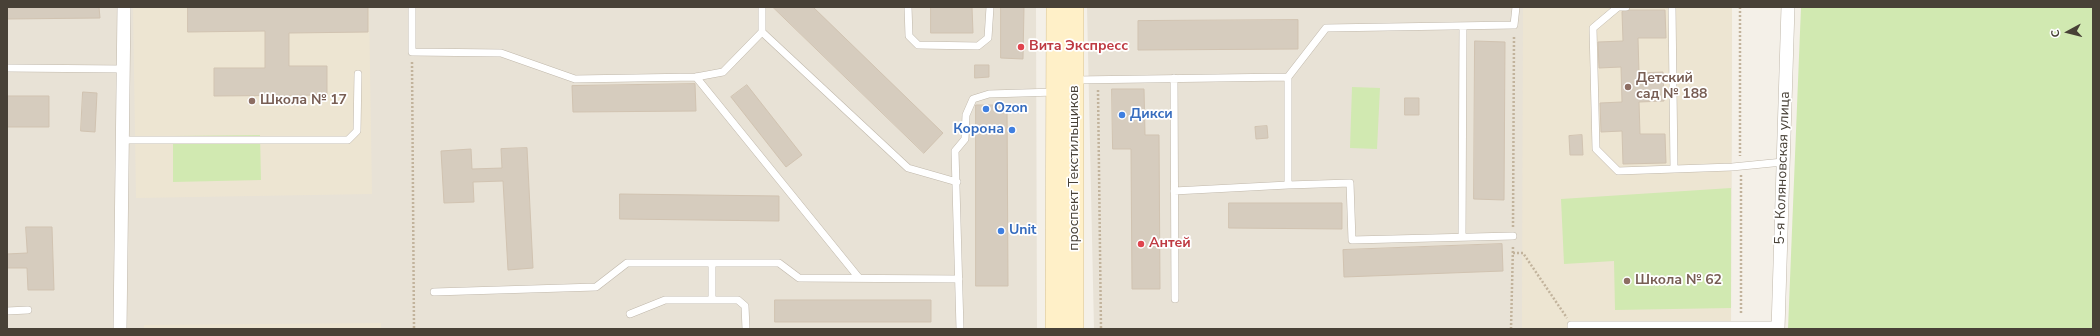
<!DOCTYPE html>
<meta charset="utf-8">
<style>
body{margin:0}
#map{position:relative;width:2100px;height:336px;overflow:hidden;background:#f4f0e8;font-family:"Nunito Sans",sans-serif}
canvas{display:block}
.frame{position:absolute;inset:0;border:8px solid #484137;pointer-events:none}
.north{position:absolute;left:2048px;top:12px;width:40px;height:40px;-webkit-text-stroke:3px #fff;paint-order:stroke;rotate:263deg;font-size:11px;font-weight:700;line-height:16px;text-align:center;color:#484137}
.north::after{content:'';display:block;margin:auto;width:14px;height:18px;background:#484137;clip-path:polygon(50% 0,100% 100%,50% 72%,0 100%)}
</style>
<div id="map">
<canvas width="2100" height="336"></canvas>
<div class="frame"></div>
<div class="north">С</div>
</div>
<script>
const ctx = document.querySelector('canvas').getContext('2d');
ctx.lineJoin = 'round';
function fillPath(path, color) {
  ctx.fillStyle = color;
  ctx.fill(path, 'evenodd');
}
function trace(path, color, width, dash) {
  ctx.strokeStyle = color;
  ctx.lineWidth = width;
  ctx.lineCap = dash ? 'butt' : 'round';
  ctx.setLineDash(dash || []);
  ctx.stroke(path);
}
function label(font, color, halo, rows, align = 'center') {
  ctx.font = font + ' "Nunito Sans",sans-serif';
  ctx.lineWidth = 3.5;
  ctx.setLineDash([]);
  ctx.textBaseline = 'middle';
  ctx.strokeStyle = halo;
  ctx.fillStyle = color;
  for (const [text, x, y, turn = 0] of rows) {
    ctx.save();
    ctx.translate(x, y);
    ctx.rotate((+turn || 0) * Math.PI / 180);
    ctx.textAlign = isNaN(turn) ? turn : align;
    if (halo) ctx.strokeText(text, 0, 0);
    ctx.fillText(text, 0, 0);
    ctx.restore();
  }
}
fillPath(new Path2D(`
 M 7,7 L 1036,7 L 1037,329 L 7,329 Z
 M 1087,7 L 1732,7 L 1731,329 L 1094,329 Z`), '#e8e2d6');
fillPath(new Path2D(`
 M 133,7 L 369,7 L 372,194 L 136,198 Z
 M 1523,7 L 1732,7 L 1731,329 L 1522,329 Z
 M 381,323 L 381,329 L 144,329 L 144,325 Z`), '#ede5d2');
fillPath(new Path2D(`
 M 1801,7 L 2093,7 L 2093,329 L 1788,329 Z
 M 1352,87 L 1380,88 L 1377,149 L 1350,148 Z
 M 260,135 L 261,180 L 173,182 L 173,136 Z
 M 1731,188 L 1731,308 L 1615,310 L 1614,261 L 1564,264 L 1561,199 Z`), '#d1e9b1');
const building = new Path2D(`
 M 7,7 L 99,7 L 100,18 L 7,19 Z
 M 188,7 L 368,7 L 368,32 L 289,33 L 289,66 L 327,66 L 327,95 L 214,96 L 214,68 L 265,68 L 265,31 L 188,32 Z
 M 773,7 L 813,7 L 943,133 L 924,153 Z
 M 931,7 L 972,7 L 973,33 L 931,33 Z
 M 1001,7 L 1024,7 L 1023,59 L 1001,58 Z
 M 1629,10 L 1665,10 L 1666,38 L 1638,38 L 1639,73 L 1663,72 L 1664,101 L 1639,102 L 1640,134 L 1665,134 L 1666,163 L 1623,164 L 1622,131 L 1601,132 L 1600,103 L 1622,102 L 1621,67 L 1599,68 L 1598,42 L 1623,41 L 1622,12 Z
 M 1298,20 L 1298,49 L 1138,50 L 1138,21 Z
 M 1475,41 L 1505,42 L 1504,200 L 1474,199 Z
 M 975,65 L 989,65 L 989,77 L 975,78 Z
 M 695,84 L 696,111 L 573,112 L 572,86 Z
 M 747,85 L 802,155 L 786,167 L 731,97 Z
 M 1112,89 L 1144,89 L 1145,135 L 1159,135 L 1160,289 L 1132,289 L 1131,149 L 1113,149 Z
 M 83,92 L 97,93 L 95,132 L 81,131 Z
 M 7,96 L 49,96 L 49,127 L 7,127 Z
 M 1405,98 L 1419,98 L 1419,115 L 1405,115 Z
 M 976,105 L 1007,105 L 1008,286 L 976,286 Z
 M 1267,126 L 1268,138 L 1256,139 L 1255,127 Z
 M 1582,135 L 1583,155 L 1570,155 L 1569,136 Z
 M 527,148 L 533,268 L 508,270 L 503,181 L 473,182 L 474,202 L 444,203 L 441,151 L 471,149 L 472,169 L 502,168 L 501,149 Z
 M 620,194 L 779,196 L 779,221 L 620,219 Z
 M 1229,203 L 1342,203 L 1342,229 L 1229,228 Z
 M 26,227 L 52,227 L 54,290 L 28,290 L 27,268 L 7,268 L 7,254 L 27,253 Z
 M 1502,244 L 1503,271 L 1344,277 L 1343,250 Z
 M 775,300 L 931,300 L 931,322 L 775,322 Z`);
fillPath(building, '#d6ccbe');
trace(building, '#d1c3b1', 1);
const lane = new Path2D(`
 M 412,7 L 412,52 L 501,53 L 575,79 L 696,77 L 723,72 L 762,32
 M 762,7 L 762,32 L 908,168 L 957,182
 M 908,7 L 909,36 L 918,45 L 978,46 L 988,38 L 990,7
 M 1626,7 L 1618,7 L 1593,28 L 1596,149 L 1618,171 L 1732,167 L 1783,162
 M 1672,7 L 1674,169
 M 7,68 L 123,69
 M 696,77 L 859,278
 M 1174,78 L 1175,299
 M 1075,80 L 1288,77 L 1326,28 L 1514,25 L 1516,7
 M 122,140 L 348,140 L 357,131 L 358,74
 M 1288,185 L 1350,183 L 1352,240 L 1513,236
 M 1174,191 L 1288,185 L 1288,77
 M 1462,237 L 1463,26
 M 712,263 L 712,300
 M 434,292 L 596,287 L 627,263 L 779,263 L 799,278 L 959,279
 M 7,311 L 28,310
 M 630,314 L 665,300 L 738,300 L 745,306 L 746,329
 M 960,329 L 955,151 L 965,139 L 966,115 L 973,99 L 989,94 L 1056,92
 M 1571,329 L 1571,325 L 1779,325`);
const street = new Path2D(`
 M 120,329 L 124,7
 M 1778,329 L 1788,7`);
const secondary = new Path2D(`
 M 1074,7 L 1074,329
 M 1055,329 L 1056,7`);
trace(lane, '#c0b8ab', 8);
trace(street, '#c0b8ab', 14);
trace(secondary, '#d5c398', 20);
trace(new Path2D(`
 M 1740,7 L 1740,156
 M 412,62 L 414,329
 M 1098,90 L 1101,329
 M 1741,175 L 1741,314
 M 1513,227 L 1514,36
 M 1513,253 L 1523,253 L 1567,318
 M 1511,329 L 1513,246`), '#c2b39c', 2.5, [2, 2]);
trace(lane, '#fff', 7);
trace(street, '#fff', 13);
trace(secondary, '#fff0c8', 19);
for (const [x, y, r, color] of [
 [1021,47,4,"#e0444e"],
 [1628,87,4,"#8d6e63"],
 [252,101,4,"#8d6e63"],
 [986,109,4,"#3f7fe0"],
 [1122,115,4,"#3f7fe0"],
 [1012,130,4,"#3f7fe0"],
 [1001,231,4,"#3f7fe0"],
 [1141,244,4,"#e0444e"],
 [1627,281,4,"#8d6e63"]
]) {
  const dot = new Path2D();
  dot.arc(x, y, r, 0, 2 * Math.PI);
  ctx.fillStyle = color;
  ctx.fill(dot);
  trace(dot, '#fff', 1.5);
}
label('bold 14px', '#be3a42', '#fff', [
 ["Вита Экспресс",1029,47],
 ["Антей",1149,244]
], 'left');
label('bold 14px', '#785e54', '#fff', [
 ["Детский",1636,79],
 ["сад № 188",1636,95],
 ["Школа № 17",260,101],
 ["Школа № 62",1635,281]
], 'left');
label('bold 14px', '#366cbe', '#fff', [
 ["Ozon",994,109],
 ["Дикси",1130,115],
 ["Корона",1004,130,"right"],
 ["Unit",1009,231]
], 'left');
label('14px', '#484137', '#fff', [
 ["проспект Текстильщиков",1075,168,-90],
 ["5-я Коляновская улица",1783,168,-88]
]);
</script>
